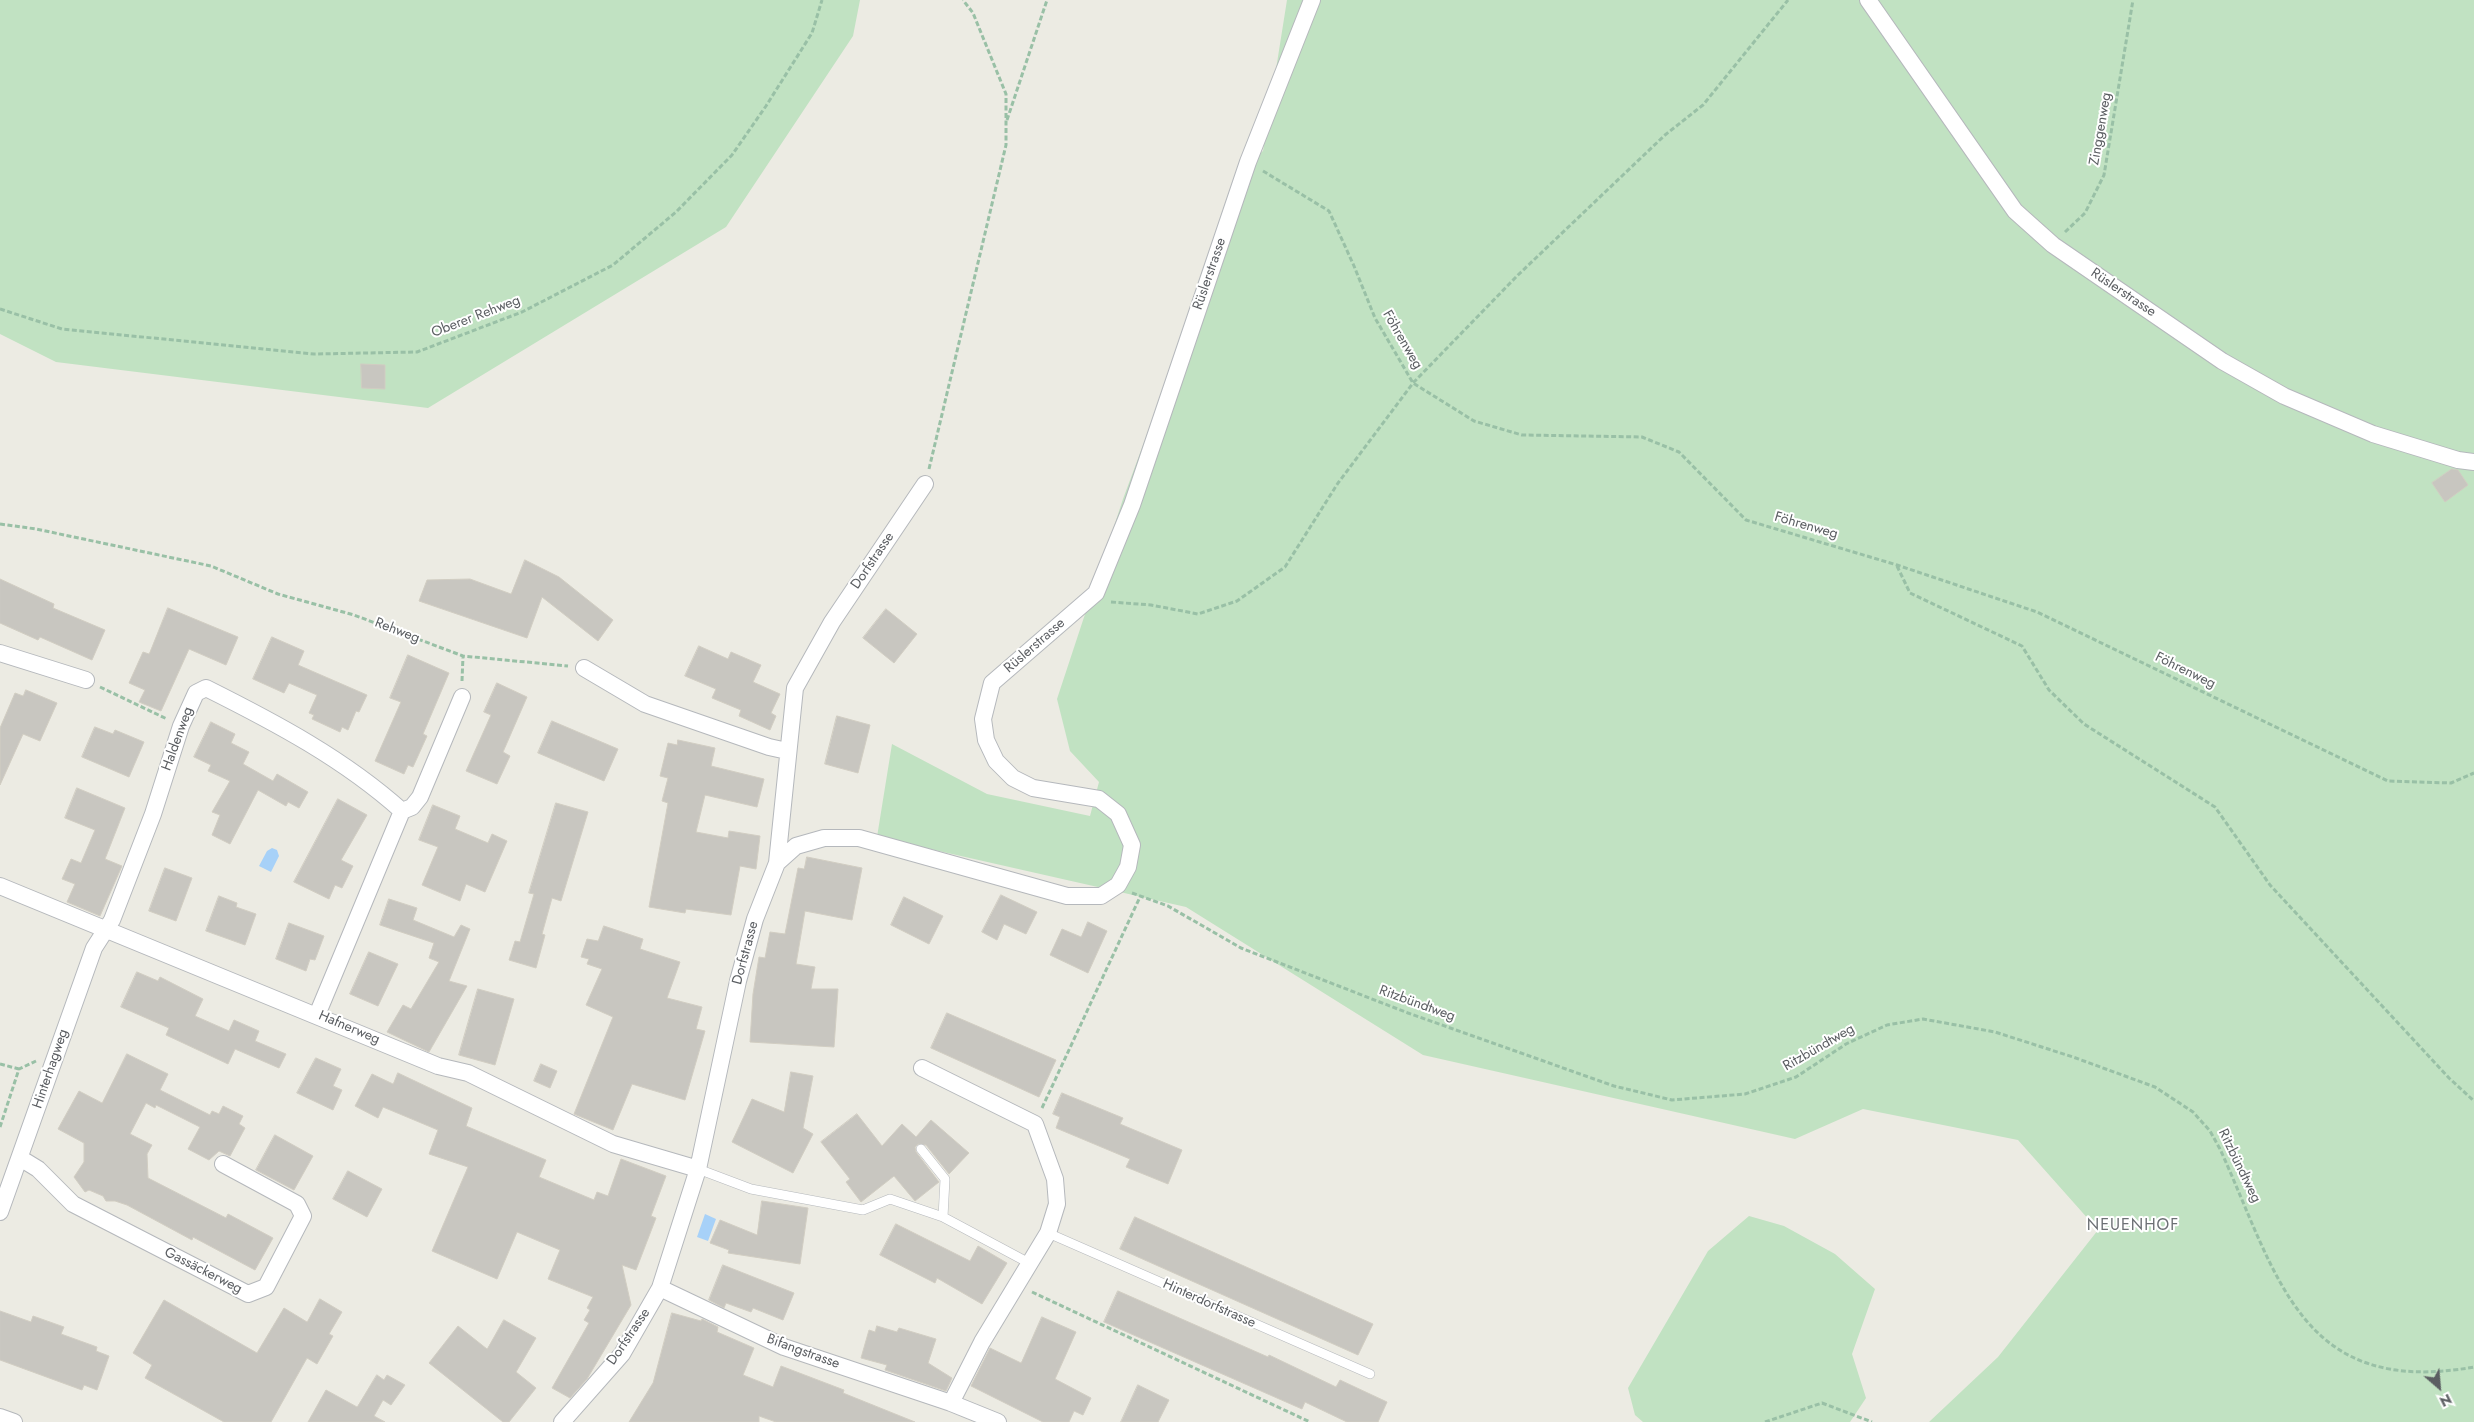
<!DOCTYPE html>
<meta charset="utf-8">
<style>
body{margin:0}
#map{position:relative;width:2474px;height:1422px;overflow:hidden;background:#ecebe3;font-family:Jost,sans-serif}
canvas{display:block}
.north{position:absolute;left:2414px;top:1362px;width:50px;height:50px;-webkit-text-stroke:4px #fff;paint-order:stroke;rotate:153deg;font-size:14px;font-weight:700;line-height:20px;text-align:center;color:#5b5e62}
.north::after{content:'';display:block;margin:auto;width:18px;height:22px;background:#5b5e62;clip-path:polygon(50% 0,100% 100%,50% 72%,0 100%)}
</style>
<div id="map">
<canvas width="2474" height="1422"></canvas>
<div class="north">N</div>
</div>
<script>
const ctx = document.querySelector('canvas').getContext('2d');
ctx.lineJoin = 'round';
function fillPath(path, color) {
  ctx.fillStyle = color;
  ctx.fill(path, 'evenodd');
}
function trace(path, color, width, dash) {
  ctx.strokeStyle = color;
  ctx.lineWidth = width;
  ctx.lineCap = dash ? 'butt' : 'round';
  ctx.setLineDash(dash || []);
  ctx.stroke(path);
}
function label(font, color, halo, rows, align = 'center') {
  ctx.font = font + ' Jost,sans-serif';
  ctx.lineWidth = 4;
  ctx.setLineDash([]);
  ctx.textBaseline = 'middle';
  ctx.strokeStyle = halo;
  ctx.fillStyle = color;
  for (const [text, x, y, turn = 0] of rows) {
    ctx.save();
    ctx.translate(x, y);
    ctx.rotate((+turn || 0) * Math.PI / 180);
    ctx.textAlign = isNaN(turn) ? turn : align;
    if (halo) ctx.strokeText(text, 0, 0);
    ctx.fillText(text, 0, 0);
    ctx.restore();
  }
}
fillPath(new Path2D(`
 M 0,0 L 860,0 L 853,36 L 726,227 L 428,408 L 56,362 L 0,334 Z
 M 1287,0 L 2474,0 L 2474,1422 L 1929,1422 L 1998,1357 L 2098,1230 L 2018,1140 L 1863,1109 L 1795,1139 L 1423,1055 L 1186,907 L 877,837 L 892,744 L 987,794 L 1090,816 L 1099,782 L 1070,751 L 1057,699 L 1123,499 L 1248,162 L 1263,151 Z
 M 1749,1216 L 1784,1226 L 1835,1254 L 1875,1289 L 1852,1354 L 1866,1398 L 1850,1422 L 1643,1422 L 1635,1415 L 1628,1388 L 1708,1251 Z`), '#c1e2c2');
fillPath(new Path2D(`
 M 272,848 L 277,850 L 279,856 L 271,872 L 259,866 L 267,851 Z
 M 705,1214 L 716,1219 L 708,1241 L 697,1237 Z`), '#a7d1f8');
const building = new Path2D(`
 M 361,364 L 385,365 L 385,389 L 362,388 Z
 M 2452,469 L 2458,470 L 2468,485 L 2445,502 L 2432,483 Z
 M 525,560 L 559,577 L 613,620 L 598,641 L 542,597 L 527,638 L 419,601 L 427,580 L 470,579 L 511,594 Z
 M 0,579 L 54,604 L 53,608 L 105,630 L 92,660 L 40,637 L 38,640 L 0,623 Z
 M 168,608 L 238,637 L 226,665 L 189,649 L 161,711 L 139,702 L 145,690 L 129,683 L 143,652 L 149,654 Z
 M 886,609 L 917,634 L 894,663 L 863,638 Z
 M 272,637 L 304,651 L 298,665 L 367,695 L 359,712 L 356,711 L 348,730 L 342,727 L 340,732 L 312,719 L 314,715 L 309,713 L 317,695 L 289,683 L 284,693 L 253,679 Z
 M 699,646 L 728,659 L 731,652 L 761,665 L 753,682 L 780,694 L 771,713 L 776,716 L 770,730 L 739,716 L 741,710 L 712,698 L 716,689 L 685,676 Z
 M 408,655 L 449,673 L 423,734 L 427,736 L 413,767 L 408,765 L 404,774 L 375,761 L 401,702 L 390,698 Z
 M 497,683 L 527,697 L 503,752 L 510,756 L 497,784 L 466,771 L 491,715 L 484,712 Z
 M 26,690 L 57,703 L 40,741 L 23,734 L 0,785 L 0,728 L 15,693 L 23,696 Z
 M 837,716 L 870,725 L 858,773 L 825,764 Z
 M 552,721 L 618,749 L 604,781 L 538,753 Z
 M 211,722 L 235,734 L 231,743 L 249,752 L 243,764 L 273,781 L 277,774 L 308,792 L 299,808 L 288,802 L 286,806 L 258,790 L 230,844 L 212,835 L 220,815 L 212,812 L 230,781 L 208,771 L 211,765 L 194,757 Z
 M 95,727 L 113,734 L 115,730 L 144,742 L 129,777 L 82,757 Z
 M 678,740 L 715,748 L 711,766 L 764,779 L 757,807 L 705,795 L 696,832 L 728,838 L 729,831 L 760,836 L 756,869 L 740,866 L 731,915 L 686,909 L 685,913 L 649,907 L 668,803 L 662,801 L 668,778 L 660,776 L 668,743 L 677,745 Z
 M 77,788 L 125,808 L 105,859 L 122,866 L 100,916 L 67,902 L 75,884 L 62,879 L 71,859 L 81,863 L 95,830 L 65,818 Z
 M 338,799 L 367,815 L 341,860 L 353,866 L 342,888 L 335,885 L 329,899 L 294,882 Z
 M 556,803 L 588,812 L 561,901 L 552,898 L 542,934 L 545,935 L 536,968 L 509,960 L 515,941 L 520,942 L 534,894 L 529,893 Z
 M 433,805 L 460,816 L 455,829 L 488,843 L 492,834 L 507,841 L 485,892 L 466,884 L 460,901 L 422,885 L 438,847 L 419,840 Z
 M 807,857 L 862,868 L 852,920 L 805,911 L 796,964 L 815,967 L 811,989 L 838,989 L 834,1047 L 750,1042 L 753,994 L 759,957 L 765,958 L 770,932 L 785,934 L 798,868 L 804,869 Z
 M 165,868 L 192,878 L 176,921 L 149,911 Z
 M 1001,895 L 1037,912 L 1026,934 L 1004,924 L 997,940 L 982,932 Z
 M 219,896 L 237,903 L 236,907 L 256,914 L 245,945 L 206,931 Z
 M 904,897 L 943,916 L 929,944 L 891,925 Z
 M 389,899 L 417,908 L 413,920 L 454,937 L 461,925 L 470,929 L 449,981 L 467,986 L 429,1052 L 387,1032 L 403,1005 L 411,1009 L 439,962 L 429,958 L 434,943 L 380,925 Z
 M 1088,922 L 1107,931 L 1088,973 L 1050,955 L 1062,929 L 1081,937 Z
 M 289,923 L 324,936 L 315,960 L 310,959 L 306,971 L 276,959 Z
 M 604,926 L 643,939 L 640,949 L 680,962 L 667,998 L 702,1007 L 696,1029 L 705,1031 L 685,1100 L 632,1084 L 613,1130 L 574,1114 L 613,1017 L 586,1005 L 602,969 L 587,964 L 589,959 L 581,957 L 587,939 L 598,941 Z
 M 369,952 L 398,964 L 378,1006 L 350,994 Z
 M 137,972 L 158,981 L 160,977 L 203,999 L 195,1016 L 229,1031 L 234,1020 L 259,1031 L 255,1041 L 286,1054 L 279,1068 L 235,1049 L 228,1064 L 166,1035 L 169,1028 L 121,1007 Z
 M 478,989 L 514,999 L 495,1065 L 459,1055 Z
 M 947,1013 L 1056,1060 L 1039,1097 L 931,1048 Z
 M 127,1054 L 168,1074 L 160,1090 L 210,1115 L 212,1111 L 219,1114 L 223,1106 L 243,1116 L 239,1124 L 245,1128 L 230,1156 L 219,1151 L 209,1160 L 188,1149 L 200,1127 L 156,1105 L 155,1108 L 146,1103 L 130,1134 L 152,1145 L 147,1154 L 148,1178 L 226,1218 L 228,1214 L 273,1238 L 255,1270 L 193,1237 L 192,1240 L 127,1205 L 115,1201 L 106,1201 L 103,1196 L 89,1190 L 85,1192 L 74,1177 L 84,1162 L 84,1143 L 58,1129 L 79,1091 L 102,1103 Z
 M 316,1058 L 341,1069 L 333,1086 L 342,1090 L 333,1110 L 297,1093 Z
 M 541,1064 L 557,1071 L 550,1088 L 534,1081 Z
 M 791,1072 L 813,1076 L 803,1128 L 813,1134 L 793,1173 L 732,1142 L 752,1099 L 784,1112 Z
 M 398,1073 L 472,1108 L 466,1126 L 546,1160 L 539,1177 L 594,1200 L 597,1192 L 608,1196 L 621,1159 L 666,1176 L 651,1216 L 656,1218 L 636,1270 L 622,1265 L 631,1305 L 587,1379 L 570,1398 L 552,1388 L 589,1323 L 584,1320 L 590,1310 L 587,1308 L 593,1297 L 548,1279 L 560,1250 L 517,1232 L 497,1279 L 432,1251 L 468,1167 L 429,1154 L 438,1130 L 383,1107 L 378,1118 L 355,1106 L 372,1074 L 393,1084 Z
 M 1062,1093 L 1123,1118 L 1120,1124 L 1182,1150 L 1168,1184 L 1126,1167 L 1130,1159 L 1056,1128 L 1060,1117 L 1053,1114 Z
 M 857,1114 L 882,1146 L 902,1124 L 916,1137 L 931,1120 L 969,1153 L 949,1174 L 926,1145 L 918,1144 L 915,1147 L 916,1152 L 939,1182 L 915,1201 L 894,1176 L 861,1202 L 846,1182 L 850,1179 L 821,1142 Z
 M 275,1135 L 313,1156 L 294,1190 L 256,1170 Z
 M 348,1171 L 382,1189 L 367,1217 L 333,1199 Z
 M 762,1201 L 808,1208 L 800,1264 L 728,1253 L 729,1250 L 710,1243 L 720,1220 L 757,1235 Z
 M 1135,1217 L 1373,1324 L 1358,1355 L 1120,1249 Z
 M 896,1224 L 970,1261 L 978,1246 L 1007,1263 L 982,1304 L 937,1278 L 935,1283 L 880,1255 Z
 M 723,1265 L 794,1293 L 783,1320 L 753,1308 L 751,1312 L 726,1303 L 724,1308 L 709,1300 Z
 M 1118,1291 L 1268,1357 L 1269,1355 L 1336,1387 L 1340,1380 L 1387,1402 L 1378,1422 L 1347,1422 L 1305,1402 L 1302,1409 L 1104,1322 Z
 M 320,1299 L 342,1312 L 329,1334 L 333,1336 L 317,1364 L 307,1358 L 271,1422 L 224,1422 L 145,1378 L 152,1365 L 133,1353 L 164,1300 L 257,1353 L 284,1308 L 307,1322 Z
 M 0,1311 L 31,1322 L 33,1316 L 64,1327 L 61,1334 L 97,1347 L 96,1351 L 109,1356 L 97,1390 L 84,1385 L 82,1390 L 0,1360 Z
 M 672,1313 L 701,1321 L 702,1319 L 718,1327 L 717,1332 L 754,1348 L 743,1375 L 773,1387 L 781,1366 L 844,1390 L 843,1393 L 915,1422 L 776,1422 L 759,1416 L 759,1422 L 629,1422 L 653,1383 Z
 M 1042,1317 L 1076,1332 L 1055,1379 L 1091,1398 L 1083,1415 L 1074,1411 L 1069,1422 L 1043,1422 L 971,1386 L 990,1348 L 1021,1363 Z
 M 504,1320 L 536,1338 L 516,1372 L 536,1388 L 509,1422 L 503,1422 L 429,1363 L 458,1326 L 487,1349 Z
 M 877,1326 L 897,1332 L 899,1328 L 936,1339 L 928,1363 L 952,1378 L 946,1391 L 885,1370 L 887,1365 L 861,1358 L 869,1330 L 875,1332 Z
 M 377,1375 L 384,1380 L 387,1375 L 405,1385 L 391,1405 L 383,1400 L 374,1416 L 385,1422 L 308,1422 L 326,1390 L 357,1407 Z
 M 1138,1385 L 1169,1400 L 1158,1422 L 1121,1422 Z`);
fillPath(building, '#c8c6c0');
trace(building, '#d1cdc2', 1);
const lane = new Path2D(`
 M 921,1149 L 945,1179 L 943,1217
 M 698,1169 L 751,1189 L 863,1210 L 890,1199 L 943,1217 L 1029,1263
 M 1048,1233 L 1370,1374`);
const street = new Path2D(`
 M 1868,0 L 2015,211 L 2053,245 L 2222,361 L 2284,396 L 2373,434 L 2458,460 L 2474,462
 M 0,653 L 86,680
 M 584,668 L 645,704 L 769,747 L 787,751
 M 402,811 L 412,807 L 420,797 L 462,697
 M 777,863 L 796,846 L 824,838 L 859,838 L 1067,896 L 1101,896 L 1118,885 L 1128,867 L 1132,845 L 1118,814 L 1099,799 L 1033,788 L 1013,778 L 996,761 L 986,740 L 983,719 L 992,683 L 1096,593 L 1132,505 L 1248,162 L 1312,0
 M 0,886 L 438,1066 L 468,1073 L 613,1144 L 698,1169
 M 922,1068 L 1035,1124 L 1055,1179 L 1057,1204 L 1048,1233 L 982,1342 L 951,1403
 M 20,1158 L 38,1169 L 73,1204 L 248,1294 L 266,1287 L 303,1216 L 297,1204 L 223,1164
 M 0,1212 L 94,948 L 112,920 L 153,814 L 181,726 L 196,693 L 206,688 C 276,723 344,759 402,811 L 317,1015
 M 660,1288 L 784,1347 L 951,1403 L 998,1422
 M 0,1417 L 14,1422
 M 562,1422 L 622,1354 L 660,1288 L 698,1169 L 738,981 L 755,919 L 777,863 L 795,688 L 832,622 L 925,484`);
trace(lane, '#b5b8bc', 10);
trace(street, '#b5b8bc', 18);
trace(new Path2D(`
 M 1007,120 L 1047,0
 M 1263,171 L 1329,211 L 1354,266 L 1375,318 L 1413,383 L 1474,421 L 1522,435 L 1642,437 L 1679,452 L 1746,520 L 1897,565 L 2037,612 L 2388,781 L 2451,783 L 2474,773
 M 2065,232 L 2085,213 L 2104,175 L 2133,0
 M 0,309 L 62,329 L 314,354 L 417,352 L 522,312 L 613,265 L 676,212 L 732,155 L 766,106 L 812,33 L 822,0
 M 929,469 L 1006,145 L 1006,94 L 973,13 L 963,0
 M 0,524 L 36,529 L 211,566 L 278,594 L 354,615 L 463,656 L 568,666
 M 1897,566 L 1910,593 L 2022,646 L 2049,690 L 2084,724 L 2215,807 L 2270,885 L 2449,1078 L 2474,1101
 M 1111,602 L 1151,605 L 1198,614 L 1237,601 L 1285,567 L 1338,483 L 1413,383 L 1518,275 L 1665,135 L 1703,105 L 1788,0
 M 462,681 L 463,656
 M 100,687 L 167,719
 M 1132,893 L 1168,906 L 1241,948 L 1408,1013 L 1614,1086 L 1672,1100 L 1745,1094 L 1796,1077 L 1846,1044 L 1887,1025 L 1923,1019 L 1995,1032 L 2073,1057 L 2155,1087 L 2193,1112 L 2210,1131 L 2220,1149 C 2278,1276 2300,1398 2474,1367
 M 0,1064 L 19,1069
 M 1042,1108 L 1140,897
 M 0,1127 L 19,1069 L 36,1061
 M 1032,1292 L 1310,1422
 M 1765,1422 L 1822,1403 L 1872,1422`), '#99c0a6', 3, [5, 2.5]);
trace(lane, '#fff', 9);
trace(street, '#fff', 16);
label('14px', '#5b5e62', '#fff', [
 ["Zinggenweg",2101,129,-80],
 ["Rüslerstrasse",1210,274,-71],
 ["Rüslerstrasse",2123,293,34],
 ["Oberer Rehweg",476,317,-21],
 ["Föhrenweg",1402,340,60],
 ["Föhrenweg",1806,526,16],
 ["Dorfstrasse",873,561,-56],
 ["Rehweg",397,631,21],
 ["Rüslerstrasse",1035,646,-41],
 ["Föhrenweg",2185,671,26],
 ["Haldenweg",178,739,-70],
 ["Dorfstrasse",746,953,-75],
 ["Ritzbündtweg",1417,1004,20],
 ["Hafnerweg",349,1028,23],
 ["Ritzbündtweg",1819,1048,-30],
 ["Hinterhagweg",51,1069,-71],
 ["Ritzbündtweg",2239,1166,64],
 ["Gassäckerweg",203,1271,27],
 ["Hinterdorfstrasse",1209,1304,24],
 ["Dorfstrasse",629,1337,-56],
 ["Bifangstrasse",803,1352,20]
]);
ctx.letterSpacing = '1px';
label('16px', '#6c7074', '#fff', [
 ["NEUENHOF",2133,1226]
]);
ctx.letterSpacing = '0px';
</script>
